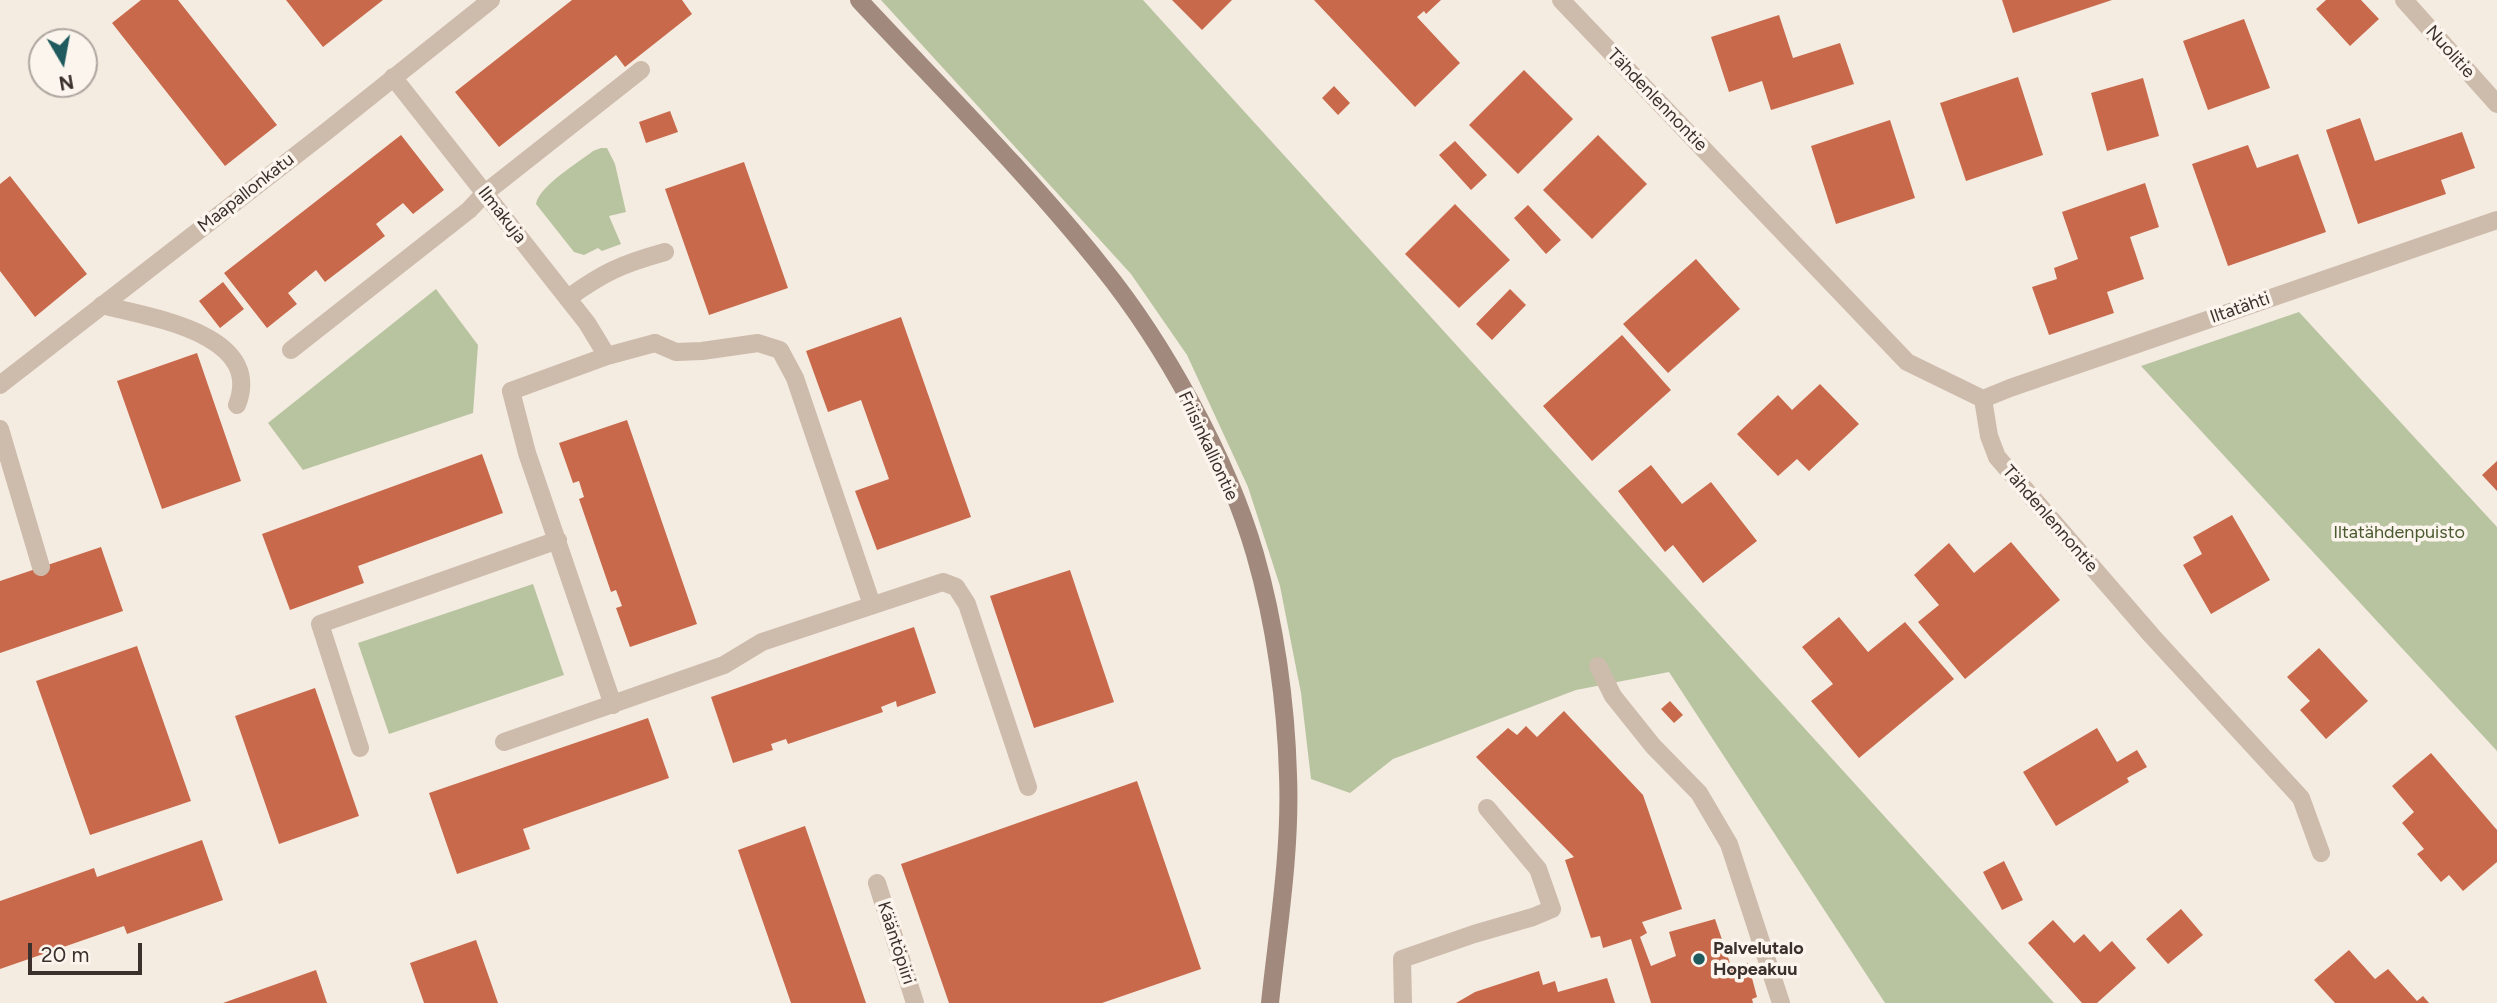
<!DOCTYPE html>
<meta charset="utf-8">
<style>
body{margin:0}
#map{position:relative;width:2497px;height:1003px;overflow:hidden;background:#f4ebe1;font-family:Figtree,sans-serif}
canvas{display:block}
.north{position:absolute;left:28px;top:28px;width:70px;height:70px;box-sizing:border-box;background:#fbf5ee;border:2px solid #aea6a0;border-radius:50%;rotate:170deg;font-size:19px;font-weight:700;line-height:28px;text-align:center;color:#3b302b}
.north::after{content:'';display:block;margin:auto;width:24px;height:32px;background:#1f5a5e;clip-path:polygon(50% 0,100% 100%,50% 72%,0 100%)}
.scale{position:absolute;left:28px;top:943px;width:114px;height:32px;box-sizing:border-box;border:4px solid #3b302b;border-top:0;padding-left:9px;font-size:21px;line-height:24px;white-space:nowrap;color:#3b302b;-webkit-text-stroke:5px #fbf5ee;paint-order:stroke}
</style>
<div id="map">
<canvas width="2497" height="1003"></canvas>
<div class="north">N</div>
<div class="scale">20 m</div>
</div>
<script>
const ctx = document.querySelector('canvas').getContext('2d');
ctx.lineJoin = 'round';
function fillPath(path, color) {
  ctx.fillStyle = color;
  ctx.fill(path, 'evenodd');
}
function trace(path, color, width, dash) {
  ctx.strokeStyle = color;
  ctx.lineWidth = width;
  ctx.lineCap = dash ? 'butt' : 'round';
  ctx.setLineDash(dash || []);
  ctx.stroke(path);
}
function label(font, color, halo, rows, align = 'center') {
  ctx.font = font + ' Figtree,sans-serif';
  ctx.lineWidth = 7;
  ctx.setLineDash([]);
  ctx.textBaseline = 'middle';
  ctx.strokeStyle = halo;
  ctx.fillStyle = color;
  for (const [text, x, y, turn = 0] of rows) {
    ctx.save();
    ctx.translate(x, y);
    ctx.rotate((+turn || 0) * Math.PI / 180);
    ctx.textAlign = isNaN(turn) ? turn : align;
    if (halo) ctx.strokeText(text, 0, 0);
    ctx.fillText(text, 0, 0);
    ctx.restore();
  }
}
fillPath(new Path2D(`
 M 881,0 L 1143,0 L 2054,1003 L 1885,1003 L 1669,672 L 1576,690 L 1393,759 L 1350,793 L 1311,779 L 1301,693 L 1280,586 L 1248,487 L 1187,355 L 1131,274 Z
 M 601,148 L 607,148 L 615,164 L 626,212 L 609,216 L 621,244 L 602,251 L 598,248 L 584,255 L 574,252 L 536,204 C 539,186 578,163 593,151 Z
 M 436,289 L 478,345 L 473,413 L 303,470 L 268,423 Z
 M 2299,312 L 2497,527 L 2497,751 L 2141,366 Z
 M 533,584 L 564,675 L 389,734 L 358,643 Z`), '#b8c4a0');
fillPath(new Path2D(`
 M 141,0 L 178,0 L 277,125 L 225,166 L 112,23 Z
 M 286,0 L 383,0 L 323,47 Z
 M 572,0 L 682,0 L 692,14 L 625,67 L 616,55 L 499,147 L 455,92 Z
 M 1172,0 L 1232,0 L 1202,30 Z
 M 1314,0 L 1441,0 L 1426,14 L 1424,11 L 1417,17 L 1460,63 L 1415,107 Z
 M 2002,0 L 2112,0 L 2013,33 Z
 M 2326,0 L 2361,0 L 2379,19 L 2350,46 L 2316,9 Z
 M 1779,15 L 1793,58 L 1840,43 L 1854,84 L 1771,110 L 1762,81 L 1729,92 L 1711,37 Z
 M 2244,19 L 2270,88 L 2208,110 L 2183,41 Z
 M 1524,70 L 1573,119 L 1518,174 L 1469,125 Z
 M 2018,77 L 2043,155 L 1966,181 L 1940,103 Z
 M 2143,78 L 2159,136 L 2107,151 L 2091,93 Z
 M 1334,86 L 1350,103 L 1338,115 L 1322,98 Z
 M 670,111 L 678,132 L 646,143 L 639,122 Z
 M 2360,118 L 2375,161 L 2462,132 L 2475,168 L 2441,180 L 2446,194 L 2358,224 L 2326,130 Z
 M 1890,120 L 1915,198 L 1836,224 L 1811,146 Z
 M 401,135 L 444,190 L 413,214 L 403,203 L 376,224 L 385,236 L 325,282 L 316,270 L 288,293 L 297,304 L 267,328 L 224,273 Z
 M 1598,135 L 1647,184 L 1592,239 L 1543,190 Z
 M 1455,141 L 1487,175 L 1471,190 L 1439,155 Z
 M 2248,145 L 2257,168 L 2298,154 L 2326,232 L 2228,266 L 2192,164 Z
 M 744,162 L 788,288 L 709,315 L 665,189 Z
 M 10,176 L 87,274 L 35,317 L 0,271 L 0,184 Z
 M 2145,183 L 2159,227 L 2130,237 L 2144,279 L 2107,292 L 2114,313 L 2049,335 L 2032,287 L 2057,279 L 2054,268 L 2078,259 L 2062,212 Z
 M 1455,204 L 1510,260 L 1459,308 L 1405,254 Z
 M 1528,205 L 1561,240 L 1546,254 L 1514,218 Z
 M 1696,259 L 1740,309 L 1668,373 L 1623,324 Z
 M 223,282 L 244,309 L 220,328 L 199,301 Z
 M 1510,289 L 1526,305 L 1492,340 L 1476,324 Z
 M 901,317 L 971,517 L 877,550 L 855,491 L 889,479 L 861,400 L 828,412 L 806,351 Z
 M 1622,335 L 1671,390 L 1592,461 L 1543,406 Z
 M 197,353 L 241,481 L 162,509 L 117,381 Z
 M 1820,384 L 1859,424 L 1809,471 L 1797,459 L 1778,476 L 1737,434 L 1778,395 L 1792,410 Z
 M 627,420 L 697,624 L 630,647 L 616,608 L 622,606 L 616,590 L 611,592 L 579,499 L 584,497 L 579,481 L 573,483 L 559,443 Z
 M 482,454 L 503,513 L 358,566 L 364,583 L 290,610 L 262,534 Z
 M 2497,461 L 2497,491 L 2482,475 Z
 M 1651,465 L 1682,504 L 1711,482 L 1757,541 L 1703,583 L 1673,545 L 1665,552 L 1618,491 Z
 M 2232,515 L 2270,580 L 2211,614 L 2183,565 L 2202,554 L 2193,537 Z
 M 2011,542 L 2060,600 L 1965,679 L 1918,622 L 1939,605 L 1914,575 L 1949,543 L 1974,573 Z
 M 101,547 L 123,611 L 0,653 L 0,581 Z
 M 1070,570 L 1114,702 L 1034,728 L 990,596 Z
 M 1839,617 L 1868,652 L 1905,622 L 1954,679 L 1859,758 L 1811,701 L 1833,684 L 1802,647 Z
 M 914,627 L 936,693 L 897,707 L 896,701 L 881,707 L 883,712 L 788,744 L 786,739 L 771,744 L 773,750 L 733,763 L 711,697 Z
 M 137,646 L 191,801 L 90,835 L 36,681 Z
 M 2319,648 L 2368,701 L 2326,739 L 2300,710 L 2310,701 L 2287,677 Z
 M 315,688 L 359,816 L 279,844 L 235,716 Z
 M 1670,701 L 1683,715 L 1674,723 L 1661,709 Z
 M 1564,711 L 1643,795 L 1682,909 L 1642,922 L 1647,933 L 1640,937 L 1651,966 L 1676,956 L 1669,932 L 1715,919 L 1732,969 L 1748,963 L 1757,997 L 1752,999 L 1753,1003 L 1651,1003 L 1631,939 L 1603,948 L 1600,936 L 1591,938 L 1565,860 L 1574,857 L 1476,757 L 1508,728 L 1517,735 L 1526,726 L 1537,737 Z
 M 648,718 L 669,778 L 523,829 L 530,849 L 457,874 L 429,793 Z
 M 2097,728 L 2117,762 L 2137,750 L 2147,767 L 2127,778 L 2129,782 L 2056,826 L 2023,772 Z
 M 2431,753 L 2497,830 L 2497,862 L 2463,891 L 2449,875 L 2441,882 L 2417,854 L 2424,849 L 2402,823 L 2414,812 L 2392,786 Z
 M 1137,781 L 1201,969 L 1102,1003 L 949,1003 L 901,864 Z
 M 805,826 L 866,1003 L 791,1003 L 738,850 Z
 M 202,840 L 223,900 L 127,934 L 124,926 L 0,969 L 0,901 L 94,868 L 97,877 Z
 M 2004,861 L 2023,900 L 2002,910 L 1983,872 Z
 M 2181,909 L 2203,935 L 2168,964 L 2146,939 Z
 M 2053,920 L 2074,943 L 2084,934 L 2100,952 L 2112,941 L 2136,968 L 2097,1003 L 2082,1003 L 2028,943 Z
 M 476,940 L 498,1003 L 424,1003 L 410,963 Z
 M 2349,950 L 2375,979 L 2388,969 L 2417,1001 L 2423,996 L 2429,1003 L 2335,1003 L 2314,980 Z
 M 316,970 L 327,1003 L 223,1003 Z
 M 1539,971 L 1543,985 L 1555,981 L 1558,992 L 1607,978 L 1615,1003 L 1456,1003 L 1475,992 Z`), '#c8694b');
trace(new Path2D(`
 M 568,298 C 604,272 622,264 665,252
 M 102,305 C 148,317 265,333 237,405
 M 655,343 L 676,352 L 702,351 L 758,343 L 780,350 L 795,378 L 872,605
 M 291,350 L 469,210 L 485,193 L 641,70
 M 511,391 L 527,453 L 613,705
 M 0,429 L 41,567
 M 1598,666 L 1613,696 L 1653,746 L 1699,793 L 1729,844 L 1781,1003
 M 504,742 L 724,665 L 762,642 L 943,582 L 956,587 L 967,604 L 1028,787
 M 360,748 L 320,624 L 558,540
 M 1403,1003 L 1402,959 L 1474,934 L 1533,917 L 1552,909 L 1538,869 L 1487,808`), '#cdbbac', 18);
trace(new Path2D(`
 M 1561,0 L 1907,362 L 1983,399
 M 2404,0 L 2497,104
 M 393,77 L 587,323 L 607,356 L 511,391
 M 607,356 L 655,343
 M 0,385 L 327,131 L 491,0
 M 1983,399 L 1989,436 L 1997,457 L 2152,636 L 2301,798 L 2321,853
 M 1983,399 L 2010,388 L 2497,220
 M 877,883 L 915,1003`), '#cdbbac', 18);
trace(new Path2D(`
 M 859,0 C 941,88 1027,173 1102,267 C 1165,345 1227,458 1255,554 C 1275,623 1286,703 1288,775 C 1291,851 1278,928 1270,1003`), '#a18a7d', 18);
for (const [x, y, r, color] of [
 [1699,959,7,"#1f5a5e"]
]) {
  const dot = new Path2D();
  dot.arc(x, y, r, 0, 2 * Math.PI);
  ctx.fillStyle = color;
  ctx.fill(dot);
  trace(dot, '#fbf5ee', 2.5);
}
label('18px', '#3b302b', '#fbf5ee', [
 ["Nuolitie",2450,52,48],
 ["Tähdenlennontie",1657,100,46],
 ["Maapallonkatu",246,193,-38],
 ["Ilmakuja",502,215,52],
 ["Iltatähti",2240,308,-19],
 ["Friisinkalliontie",1208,446,65],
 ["Tähdenlennontie",2050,519,49],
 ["Kääntöpiiri",896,943,72]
]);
label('18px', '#4a5a2e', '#fbf5ee', [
 ["Iltatähdenpuisto",2399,533]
]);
label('bold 18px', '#3b302b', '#fbf5ee', [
 ["Palvelutalo",1713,949],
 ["Hopeakuu",1713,970]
], 'left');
</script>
